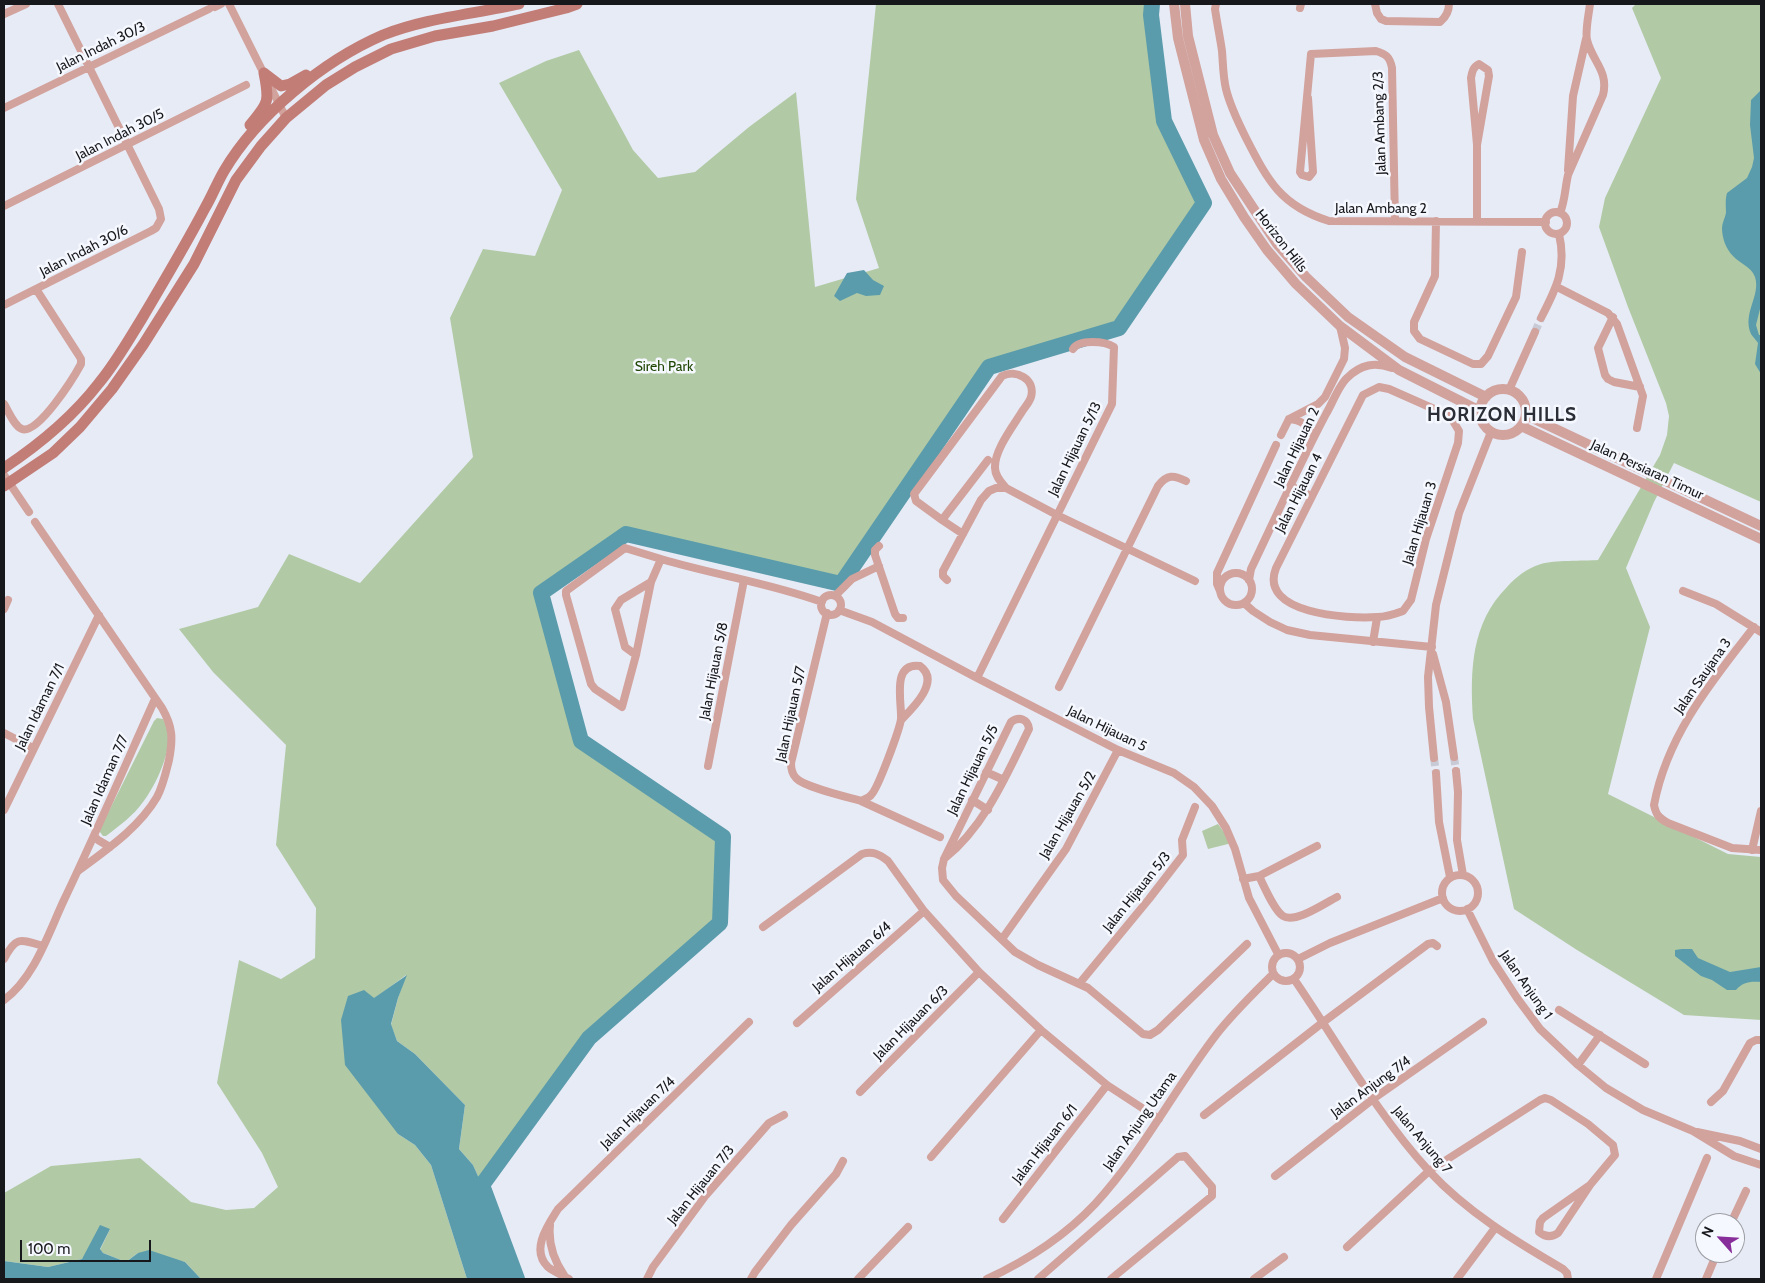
<!DOCTYPE html>
<style>
body{margin:0}
#map{position:relative;width:1765px;height:1283px;overflow:hidden;background:#e7ebf6;font-family:Cabin,sans-serif}
canvas{display:block}
.frame{position:absolute;inset:0;border:5px solid #17181c;pointer-events:none}
.north{position:absolute;left:1695px;top:1213px;width:50px;height:50px;box-sizing:border-box;background:#f6f8ff;border:1px solid #9d9ea4;border-radius:50%;rotate:296deg;font-size:14px;font-weight:700;line-height:20px;text-align:center;color:#17181c}
.north::after{content:'';display:block;margin:auto;width:18px;height:22px;background:#872e9a;clip-path:polygon(50% 0,100% 100%,50% 72%,0 100%)}
.scale{position:absolute;left:20px;top:1240px;width:131px;height:22px;box-sizing:border-box;border:2px solid #17181c;border-top:0;padding-left:6px;font-size:15px;line-height:18px;white-space:nowrap;color:#17181c;-webkit-text-stroke:4px #f6f8ff;paint-order:stroke}
</style>
<div id="map">
<canvas width="1765" height="1283"></canvas>
<div class="frame"></div>
<div class="north">N</div>
<div class="scale">100 m</div>
</div>
<script>
const ctx = document.querySelector('canvas').getContext('2d');
ctx.lineJoin = 'round';
function fillPath(path, color) {
  ctx.fillStyle = color;
  ctx.fill(path, 'evenodd');
}
function trace(path, color, width, dash) {
  ctx.strokeStyle = color;
  ctx.lineWidth = width;
  ctx.lineCap = dash ? 'butt' : 'round';
  ctx.setLineDash(dash || []);
  ctx.stroke(path);
}
function label(font, color, halo, rows, align = 'center') {
  ctx.font = font + ' Cabin,sans-serif';
  ctx.lineWidth = 5;
  ctx.setLineDash([]);
  ctx.textBaseline = 'middle';
  ctx.strokeStyle = halo;
  ctx.fillStyle = color;
  for (const [text, x, y, turn = 0] of rows) {
    ctx.save();
    ctx.translate(x, y);
    ctx.rotate((+turn || 0) * Math.PI / 180);
    ctx.textAlign = isNaN(turn) ? turn : align;
    if (halo) ctx.strokeText(text, 0, 0);
    ctx.fillText(text, 0, 0);
    ctx.restore();
  }
}
fillPath(new Path2D(`
 M 876,4 L 1146,4 L 1151,15 L 1164,121 L 1204,203 L 1119,328 L 989,367 L 841,584 L 626,534 L 541,593 L 581,741 L 723,837 L 720,923 L 589,1038 L 482,1185 L 473,1165 L 459,1149 L 465,1105 L 415,1054 L 397,1041 L 391,1025 L 398,998 L 406,975 L 374,999 L 398,1134 L 415,1145 L 431,1165 L 467,1279 L 201,1279 L 185,1262 L 138,1253 L 126,1262 L 103,1253 L 100,1250 L 110,1229 L 82,1259 L 48,1267 L 4,1261 L 4,1193 L 51,1166 L 140,1158 L 191,1202 L 226,1210 L 254,1208 L 278,1187 L 262,1153 L 217,1083 L 239,960 L 281,979 L 315,958 L 316,908 L 276,845 L 286,745 L 213,672 L 179,629 L 258,607 L 289,554 L 360,583 L 473,457 L 450,318 L 483,249 L 535,256 L 562,190 L 499,83 L 546,61 L 579,50 L 633,150 L 658,178 L 695,172 L 749,127 L 796,92 L 815,287 L 879,268 L 856,199 Z
 M 1636,4 L 1761,4 L 1761,502 L 1674,463 L 1654,502 L 1626,568 L 1650,627 L 1608,794 L 1728,854 L 1761,857 L 1761,1020 L 1684,1015 L 1577,950 L 1514,909 L 1473,719 C 1470,671 1471,623 1507,587 C 1516,577 1527,568 1541,564 C 1554,560 1583,561 1598,560 L 1660,455 L 1667,435 L 1669,416 L 1666,403 L 1628,307 L 1599,227 L 1605,198 L 1661,78 L 1632,8 Z
 M 157,718 L 163,719 C 165,723 169,729 169,733 C 170,754 156,785 143,802 C 134,815 119,826 106,836 L 103,836 L 100,832 L 100,829 L 154,721 Z
 M 1218,824 L 1232,843 L 1208,849 L 1202,831 Z`), '#b1caa5');
fillPath(new Path2D(`
 M 1761,90 L 1761,305 L 1756,325 L 1759,335 L 1761,335 L 1761,374 L 1755,364 L 1758,343 C 1756,340 1753,337 1751,334 C 1742,313 1761,296 1755,277 C 1751,266 1740,264 1733,256 C 1726,249 1722,238 1722,228 C 1722,223 1725,218 1726,213 C 1726,206 1725,200 1727,193 L 1747,178 L 1752,167 L 1754,158 L 1750,125 L 1751,100 Z
 M 864,270 L 873,280 L 884,286 L 880,295 L 866,296 L 857,293 L 840,301 L 834,296 L 847,273 Z
 M 1682,949 L 1692,949 L 1698,958 L 1730,972 L 1761,967 L 1761,982 C 1750,981 1743,982 1736,990 L 1727,990 L 1712,980 L 1701,976 L 1675,956 L 1675,950 Z
 M 407,975 L 398,998 L 391,1024 L 397,1041 L 415,1054 L 465,1105 L 459,1149 L 473,1165 L 482,1185 L 517,1279 L 467,1279 L 431,1165 L 415,1145 L 398,1134 L 345,1065 L 341,1020 L 348,996 L 364,990 L 374,998 Z
 M 100,1225 L 110,1229 L 100,1249 L 103,1253 L 126,1262 L 138,1253 L 149,1250 L 185,1262 L 201,1279 L 4,1279 L 4,1261 L 48,1267 L 82,1259 Z`), '#5b9cac');
trace(new Path2D(`
 M 517,1279 L 482,1185 L 589,1038 L 720,923 L 723,837 L 581,741 L 541,593 L 626,534 L 841,584 L 989,367 L 1119,328 L 1204,203 L 1164,121 L 1151,15 L 1152,4`), '#5b9cac', 16);
trace(new Path2D(`
 M 1535,332 L 1541,318
 M 1454,757 L 1456,771
 M 1434,758 L 1436,773`), '#c8cbd5', 8, [8, 4]);
trace(new Path2D(`
 M 229,4 L 286,118
 M 1216,4 L 1215,9 C 1217,23 1220,37 1222,51 C 1223,63 1223,77 1226,89 C 1230,106 1238,122 1246,138 C 1268,181 1281,206 1329,221 L 1546,222
 M 1375,4 L 1377,13 L 1381,19 L 1386,21 L 1440,22 C 1446,17 1449,12 1449,4
 M 215,7 L 221,4
 M 1300,8 L 1301,4
 M 4,14 L 26,4
 M 1308,98 L 1313,172 L 1309,177 L 1302,175 L 1300,172 L 1311,54 L 1376,51 C 1386,54 1390,57 1392,68 L 1395,221
 M 4,108 L 209,9
 M 1568,170 L 1573,96 L 1586,39
 M 4,206 L 246,85
 M1545 223a11 11 0 1 1 22 0a11 11 0 1 1-22 0Z
 M 1560,213 C 1565,201 1565,188 1568,175 L 1603,95 C 1609,71 1592,61 1587,40 C 1585,31 1589,13 1590,4
 M 1436,221 L 1435,276 L 1414,322 L 1414,331 L 1420,339 L 1473,364 L 1481,364 L 1488,356 L 1516,297 L 1522,252
 M 1477,221 L 1477,145 L 1471,78 C 1472,72 1473,67 1479,64 L 1488,70 L 1489,76 L 1477,145
 M 1557,287 L 1608,313 L 1617,324 L 1643,396 L 1637,428
 M 4,305 L 151,231 L 156,228 L 161,219 L 159,209 L 58,4
 M 1613,317 L 1598,348 L 1605,375 L 1608,379 L 1614,382 L 1640,387
 M 1541,318 C 1556,289 1567,268 1559,234
 M 1379,387 L 1389,389 L 1450,416 L 1459,431 L 1458,443 L 1426,539 L 1411,600 L 1403,611 C 1395,614 1386,617 1377,617 C 1348,619 1258,614 1276,568 L 1363,395 Z
 M 1509,390 L 1535,332
 M 4,404 C 8,410 14,426 22,429 C 38,435 74,377 81,364 L 81,359 L 78,354 L 36,289
 M 1289,419 C 1301,420 1308,425 1314,437
 M 1281,435 L 1289,419 L 1318,404 L 1325,397 L 1344,359 L 1345,348 L 1340,326
 M 4,475 L 29,512
 M 1291,486 L 1311,496
 M 942,520 L 916,501 L 914,494 L 1002,376 C 1016,369 1036,379 1031,397 C 1030,401 1026,406 1023,410 C 1014,425 994,450 995,468 C 995,476 1001,482 1006,488
 M 35,522 L 162,708 C 173,727 173,739 169,760 C 166,772 163,786 157,797 C 139,828 106,850 78,871
 M 963,534 L 942,520 L 988,460
 M 879,546 L 875,550 L 875,555 L 895,614 L 898,618 L 903,618
 M 661,559 L 625,548 L 566,591 L 566,595 L 591,684 L 595,689 L 622,707 L 636,655 L 651,582 L 661,559 C 715,575 770,583 822,602
 M1220 589a16 16 0 1 1 32 0a16 16 0 1 1-32 0Z
 M 947,580 L 943,576 L 943,571 L 981,500 L 989,491 L 996,488 L 1006,488 L 1057,515 L 1195,581
 M 1249,580 L 1251,569 C 1276,517 1299,465 1326,414 C 1332,404 1339,385 1347,378 C 1361,364 1375,362 1392,368
 M 1220,591 L 1217,584 L 1217,573 L 1276,445
 M 1683,591 L 1716,604 L 1761,632
 M821 605a10 10 0 1 1 20 0a10 10 0 1 1-20 0Z
 M 835,596 L 852,579 L 879,566
 M 1244,603 L 1253,611 L 1270,622 L 1287,630 L 1310,635 L 1432,647
 M 4,609 L 8,600
 M 839,610 L 872,622 L 977,678 L 1118,750 L 1174,773 L 1194,787 L 1212,806 L 1226,828 L 1235,849 L 1249,898 L 1278,954
 M 827,613 L 791,763 C 791,768 792,774 796,778 C 804,787 847,797 861,801 C 864,799 869,798 871,795 C 878,789 900,728 901,719 C 902,702 891,662 920,666 C 941,681 913,708 901,720
 M 1754,627 C 1712,681 1667,735 1654,805 C 1656,815 1659,818 1668,823 L 1732,848 L 1761,850
 M 1373,642 L 1377,618
 M 1433,654 L 1446,702 L 1454,757
 M 636,655 L 625,647 L 615,609 L 621,600 L 651,582
 M 977,678 L 1112,404 L 1114,347 C 1105,341 1079,339 1073,349
 M 1059,687 L 1158,486 C 1167,474 1174,475 1186,481
 M 4,733 L 33,748
 M 1434,758 L 1429,707 L 1428,677 L 1436,605 L 1459,513 L 1491,432
 M 708,766 L 744,580
 M 1456,771 L 1458,792 L 1457,840 L 1463,875
 M 986,772 L 1004,780
 M 1436,773 L 1439,822 L 1450,877
 M 972,800 L 988,810
 M 861,801 L 940,837
 M 4,810 L 99,615
 M 94,836 L 98,840 L 110,847
 M 1752,850 L 1761,811
 M 944,859 C 985,826 1006,776 1029,729 C 1028,719 1019,716 1011,722 L 944,859 L 942,868 L 943,880 L 956,896 L 1015,952 L 1038,965 L 1088,988 L 1143,1034 L 1150,1035 L 1158,1030 L 1247,944
 M1442 893a18 18 0 1 1 36 0a18 18 0 1 1-36 0Z
 M 1259,876 C 1264,886 1274,910 1283,916 C 1295,924 1325,903 1337,897
 M 1243,879 L 1259,876 L 1317,846
 M 1467,909 L 1493,961 L 1517,998 L 1540,1029 L 1578,1065 L 1606,1088 L 1643,1110 L 1693,1131 L 1734,1156 L 1761,1165
 M 763,927 L 862,854 C 873,851 879,854 888,861 L 924,911 L 979,972 L 1041,1030 L 1107,1085 L 1159,1119
 M 1002,939 L 1066,849 L 1118,750
 M1272 967a14 14 0 1 1 28 0a14 14 0 1 1-28 0Z
 M 4,959 C 16,936 20,939 43,946
 M 1298,959 L 1330,943 L 1443,898
 M 1294,979 C 1338,1043 1376,1113 1429,1171 C 1467,1212 1515,1241 1563,1269 L 1567,1273 L 1568,1279
 M 1079,984 L 1149,899 L 1183,855 L 1182,840 L 1195,807
 M 4,1000 C 35,977 48,934 64,900 C 96,833 125,766 155,699
 M 1559,1010 L 1645,1064
 M 797,1023 L 924,911
 M 1578,1065 L 1600,1035
 M 860,1092 L 979,972
 M 1711,1102 L 1723,1091 L 1750,1043 L 1756,1040 L 1761,1040
 M 1204,1115 L 1322,1023 L 1428,944 L 1433,943 L 1437,946
 M 1697,1132 L 1740,1141 L 1761,1149
 M 931,1157 L 1041,1030
 M 1275,1176 L 1373,1099 L 1483,1022
 M 1003,1219 L 1107,1085
 M 1731,1223 L 1746,1191
 M 550,1225 C 548,1244 553,1259 564,1275
 M 1347,1247 L 1429,1171 L 1540,1100 L 1545,1098 L 1551,1100 L 1588,1124 L 1613,1145 L 1615,1155 L 1590,1185 L 1558,1233 C 1551,1238 1545,1237 1539,1232 L 1540,1222 L 1543,1218 L 1590,1185
 M 569,1279 C 562,1275 554,1272 548,1267 C 530,1250 548,1225 558,1209 L 749,1022
 M 647,1279 L 653,1267 L 706,1195 L 769,1123 L 784,1115
 M 751,1279 L 755,1272 L 791,1225 L 836,1174 L 843,1161
 M 858,1279 L 908,1227
 M 987,1279 C 1026,1261 1065,1236 1095,1204 C 1142,1153 1174,1090 1216,1035 C 1233,1013 1254,993 1273,974
 M 1038,1279 L 1178,1157 L 1185,1156 L 1212,1187 L 1212,1196 L 1111,1279
 M 1254,1279 L 1284,1257
 M 1457,1279 L 1495,1228
 M 1656,1279 L 1707,1158
 M 1706,1279 L 1717,1253`), '#d2a29d', 8);
trace(new Path2D(`
 M 1174,4 L 1178,38 L 1204,140 L 1221,179 L 1244,217 L 1267,250 L 1296,284 L 1340,326 L 1399,370 L 1480,411
 M 1185,4 L 1188,36 L 1213,135 L 1230,173 L 1277,244 L 1306,277 L 1348,317 L 1405,357 L 1486,397
 M1480 412a23 23 0 1 1 46 0a23 23 0 1 1-46 0Z
 M 1526,415 L 1761,526
 M 1521,426 L 1761,539`), '#d2a29d', 10);
trace(new Path2D(`
 M 264,73 L 281,86 L 290,84 L 306,75
 M 250,125 C 268,103 270,103 264,73
 M 4,468 C 40,444 72,418 99,383 C 115,364 128,341 141,320 C 163,283 185,246 205,208 C 212,196 217,183 224,171 C 257,115 323,61 383,35 C 426,18 474,14 519,4
 M 4,486 L 53,453 L 80,427 L 112,389 L 143,345 L 194,264 L 236,180 L 261,146 L 286,118 L 326,85 L 355,67 L 391,49 L 435,36 L 493,26 L 566,8 L 577,4`), '#c37d77', 11);
label('14px', '#17181c', '#f6f8ff', [
 ["Jalan Indah 30/3",101,47,-26],
 ["Jalan Ambang 2/3",1380,123,-92],
 ["Jalan Indah 30/5",120,135,-27],
 ["Jalan Ambang 2",1381,209],
 ["Horizon Hills",1281,241,52],
 ["Jalan Indah 30/6",84,251,-27],
 ["Jalan Hijauan 2",1297,447,-64],
 ["Jalan Hijauan 5/13",1075,449,-64],
 ["Jalan Persiaran Timur",1647,470,25],
 ["Jalan Hijauan 4",1299,493,-63],
 ["Jalan Hijauan 3",1420,523,-73],
 ["Jalan Hijauan 5/8",714,671,-79],
 ["Jalan Saujana 3",1703,676,-55],
 ["Jalan Idaman 7/1",40,707,-64],
 ["Jalan Hijauan 5/7",791,714,-78],
 ["Jalan Hijauan 5",1107,729,26],
 ["Jalan Hijauan 5/5",973,770,-64],
 ["Jalan Idaman 7/7",105,780,-66],
 ["Jalan Hijauan 5/2",1068,815,-60],
 ["Jalan Hijauan 5/3",1137,892,-51],
 ["Jalan Hijauan 6/4",852,957,-41],
 ["Jalan Anjung 1",1526,985,55],
 ["Jalan Hijauan 6/3",911,1023,-45],
 ["Jalan Anjung 7/4",1371,1087,-36],
 ["Jalan Hijauan 7/4",638,1113,-44],
 ["Jalan Anjung Utama",1140,1121,-55],
 ["Jalan Anjung 7",1422,1140,50],
 ["Jalan Hijauan 6/1",1045,1144,-52],
 ["Jalan Hijauan 7/3",701,1185,-51]
]);
label('14px', '#214705', '#f6f8ff', [
 ["Sireh Park",664,367]
]);
ctx.letterSpacing = '1px';
label('bold 19px', '#2b2e36', '#f6f8ff', [
 ["HORIZON HILLS",1502,415]
]);
ctx.letterSpacing = '0px';
</script>
